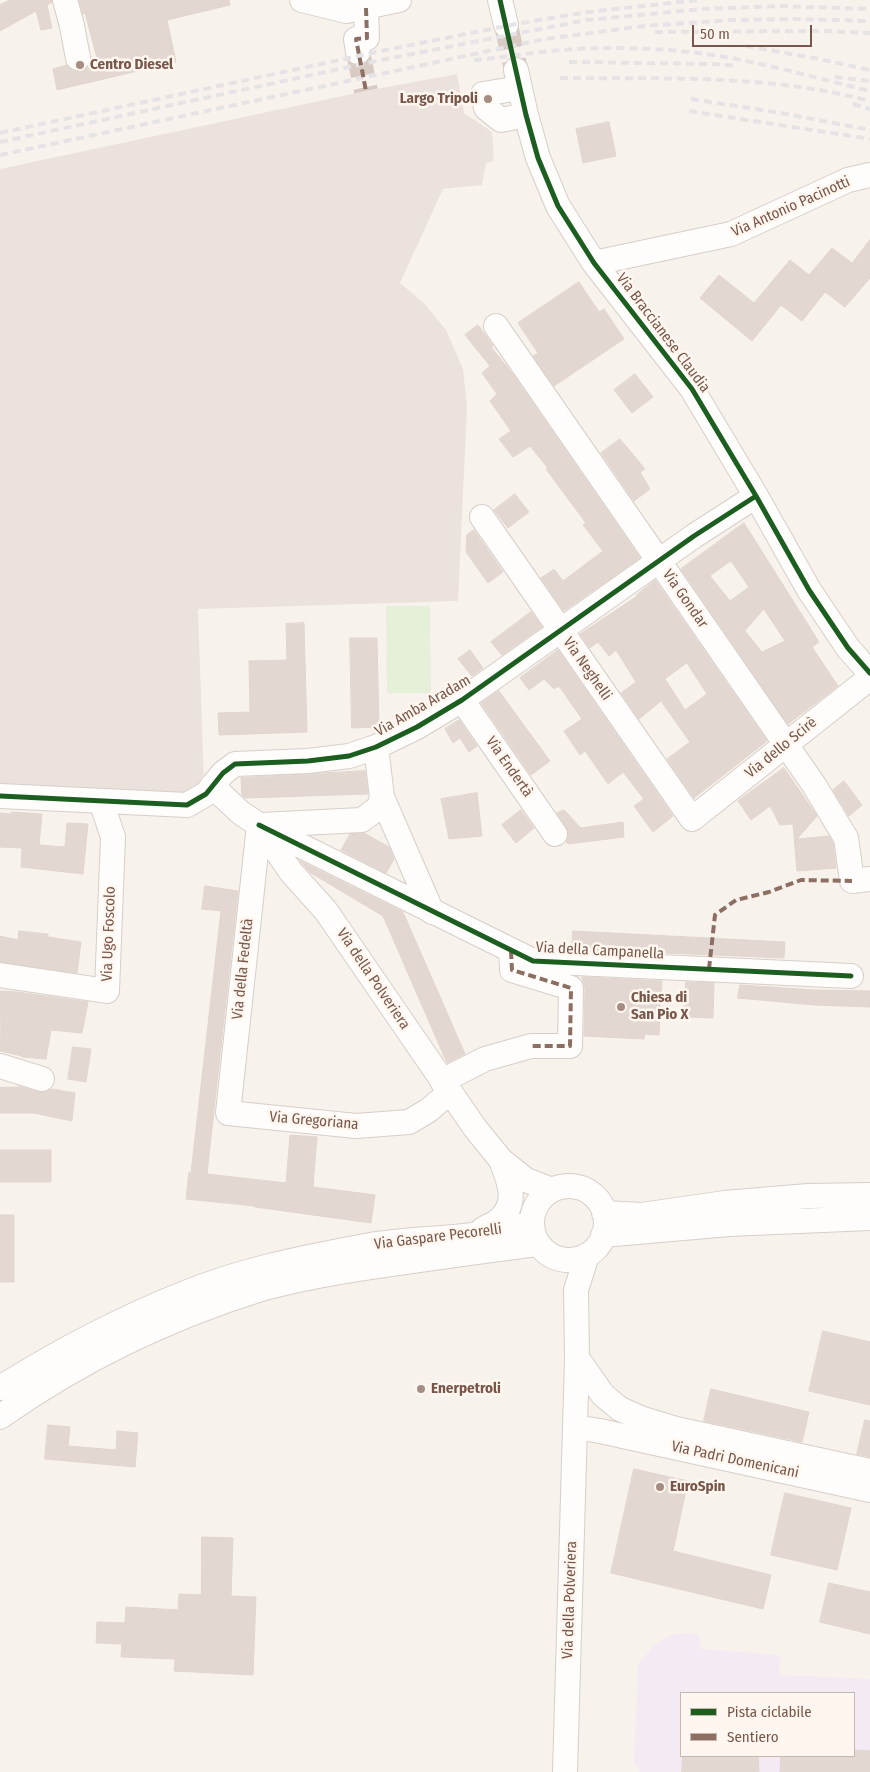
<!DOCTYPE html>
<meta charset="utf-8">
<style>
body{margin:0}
#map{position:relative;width:870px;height:1772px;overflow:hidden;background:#f8f2ec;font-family:"Fira Sans Condensed",sans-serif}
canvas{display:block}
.legend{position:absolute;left:680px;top:1692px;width:175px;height:65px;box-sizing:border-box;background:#fff7ef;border:1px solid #c9b7ad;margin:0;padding:6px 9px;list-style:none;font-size:15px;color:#78574a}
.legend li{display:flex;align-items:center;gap:10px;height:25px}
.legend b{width:25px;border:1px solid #c9b7ad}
.scale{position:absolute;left:692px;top:25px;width:120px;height:22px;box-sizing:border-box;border:2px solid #78574a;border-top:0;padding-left:6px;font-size:15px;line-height:18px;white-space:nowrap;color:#78574a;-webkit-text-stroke:4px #fff7ef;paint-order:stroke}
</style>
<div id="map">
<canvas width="870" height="1772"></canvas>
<ul class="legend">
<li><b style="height:6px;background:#1b5e20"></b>Pista ciclabile</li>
<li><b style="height:6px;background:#8d6e63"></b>Sentiero</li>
</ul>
<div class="scale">50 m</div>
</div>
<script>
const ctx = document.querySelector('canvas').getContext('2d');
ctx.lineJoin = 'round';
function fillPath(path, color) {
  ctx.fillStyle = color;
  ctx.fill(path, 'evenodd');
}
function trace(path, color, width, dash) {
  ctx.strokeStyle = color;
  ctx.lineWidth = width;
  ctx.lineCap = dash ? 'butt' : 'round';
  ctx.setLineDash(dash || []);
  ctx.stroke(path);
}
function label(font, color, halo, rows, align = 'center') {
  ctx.font = font + ' "Fira Sans Condensed",sans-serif';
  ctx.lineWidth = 5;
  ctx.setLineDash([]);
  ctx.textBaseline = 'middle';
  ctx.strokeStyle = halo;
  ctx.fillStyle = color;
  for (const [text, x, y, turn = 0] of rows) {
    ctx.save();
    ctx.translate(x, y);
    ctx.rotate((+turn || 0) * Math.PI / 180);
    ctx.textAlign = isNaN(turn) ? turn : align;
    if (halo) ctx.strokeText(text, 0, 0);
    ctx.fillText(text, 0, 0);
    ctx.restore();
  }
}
fillPath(new Path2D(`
 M 457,74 L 464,113 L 492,132 L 494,161 L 486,163 L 482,185 L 443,189 L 400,283 L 424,303 L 446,330 L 463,369 L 467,407 L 458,601 L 198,609 L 204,783 L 182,795 L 0,784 L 0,169 L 366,91 Z`), '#ebe2dd');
fillPath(new Path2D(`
 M 685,1633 L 699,1634 L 700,1649 L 780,1655 L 779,1675 L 870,1679 L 870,1772 L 640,1772 L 634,1763 L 638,1665 L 653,1646 L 668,1636 ZM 681,1693 L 854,1693 L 854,1756 L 681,1756 Z`), '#f4eaf4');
fillPath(new Path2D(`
 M 386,606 L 430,606 L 431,693 L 387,693 Z`), '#e6efd7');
const building = new Path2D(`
 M 10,0 L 52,0 L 52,2 L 47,5 L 52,28 L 41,30 L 36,11 L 0,31 L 0,5 Z
 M 79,0 L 229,0 L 230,5 L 167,20 L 176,62 L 57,90 L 53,69 L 67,65 L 73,71 L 81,71 L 87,68 L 91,59 L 97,58 L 85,13 L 83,14 Z
 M 609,122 L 616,156 L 583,163 L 576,129 Z
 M 870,240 L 870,278 L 845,307 L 825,292 L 802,321 L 781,305 L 752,341 L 700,298 L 719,275 L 754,303 L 790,260 L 809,275 L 832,248 L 852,263 Z
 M 579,282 L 599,312 L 604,309 L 624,339 L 554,386 L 533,356 L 538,353 L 518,323 Z
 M 478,325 L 493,346 L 491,347 L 512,373 L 640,558 L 564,611 L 541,578 L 554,569 L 563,581 L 603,551 L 583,525 L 586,523 L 546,469 L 548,468 L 530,446 L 513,457 L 499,439 L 511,431 L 490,401 L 497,394 L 482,373 L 490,366 L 465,335 Z
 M 635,374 L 653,397 L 632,413 L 614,390 Z
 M 620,439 L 645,469 L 640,472 L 650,489 L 634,501 L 601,453 Z
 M 515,494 L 529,512 L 508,528 L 494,510 Z
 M 744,523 L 819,642 L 812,647 L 838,686 L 788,724 L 681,569 ZM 731,561 L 749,587 L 730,601 L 710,576 ZM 764,609 L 785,641 L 762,652 L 745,631 Z
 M 474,530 L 503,572 L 488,583 L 466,552 L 467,535 Z
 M 655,580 L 767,741 L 694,798 L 667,759 L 690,742 L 661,701 L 639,719 L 621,693 L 636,682 L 616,650 L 609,656 L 598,642 L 590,648 L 580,634 L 636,597 L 636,596 ZM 687,663 L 707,694 L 685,710 L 665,679 Z
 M 531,612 L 542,627 L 502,655 L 491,642 Z
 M 304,623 L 307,732 L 219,735 L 218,713 L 250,712 L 249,661 L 287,660 L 286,624 Z
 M 350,638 L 377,638 L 379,727 L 352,728 Z
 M 470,650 L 483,668 L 472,676 L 458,659 Z
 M 558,650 L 673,816 L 653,832 L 634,806 L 644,799 L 623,772 L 608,784 L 585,751 L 580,755 L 564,731 L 582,719 L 559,686 L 554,689 L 544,679 L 529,690 L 520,678 Z
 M 499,691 L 550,761 L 531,775 L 481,703 Z
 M 459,720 L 477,746 L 469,752 L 460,738 L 453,743 L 445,729 Z
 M 784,768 L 817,816 L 797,839 L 829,836 L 833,843 L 836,868 L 797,871 L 793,824 L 780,825 L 770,806 L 751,820 L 738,801 Z
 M 365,771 L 368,794 L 245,798 L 242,795 L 241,778 Z
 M 844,781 L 862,805 L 849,816 L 833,790 Z
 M 477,793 L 482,836 L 449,839 L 441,799 Z
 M 521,810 L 534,828 L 516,843 L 502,825 Z
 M 564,810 L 581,828 L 623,822 L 624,837 L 568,844 L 566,841 L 569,832 L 557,813 Z
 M 12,812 L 42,814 L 39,845 L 65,847 L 67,823 L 88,824 L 83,874 L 21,867 L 22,848 L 0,847 L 0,813 L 12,814 Z
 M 364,833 L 389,847 L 394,859 L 386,873 L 341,850 L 350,834 Z
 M 300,861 L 403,912 L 465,1054 L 447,1063 L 383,916 L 311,873 Z
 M 205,886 L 238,891 L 207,1174 L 286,1183 L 290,1135 L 317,1137 L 313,1187 L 375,1195 L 371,1223 L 255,1207 L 255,1206 L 186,1199 L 189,1172 L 191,1173 L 221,911 L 202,909 Z
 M 19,931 L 48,934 L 48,937 L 81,942 L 77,973 L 0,962 L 0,936 L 18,940 Z
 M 573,931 L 785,942 L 784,958 L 572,949 Z
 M 582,977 L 662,981 L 659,1035 L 645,1034 L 644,1039 L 584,1036 L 585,988 Z
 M 686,982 L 714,983 L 713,1018 L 685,1017 Z
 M 740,985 L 815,990 L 870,991 L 870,1007 L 815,1005 L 738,998 Z
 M 1,991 L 17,992 L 88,1002 L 82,1033 L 51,1030 L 46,1059 L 22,1057 L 22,1056 L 0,1051 Z
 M 73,1047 L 91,1049 L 86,1082 L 68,1079 Z
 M 21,1087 L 38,1092 L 46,1092 L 52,1089 L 75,1093 L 72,1121 L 34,1113 L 0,1113 L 0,1088 Z
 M 0,1150 L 51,1150 L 51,1182 L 0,1182 Z
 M 0,1215 L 14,1215 L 14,1282 L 0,1282 Z
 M 823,1331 L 870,1342 L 870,1405 L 809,1391 Z
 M 711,1389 L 809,1412 L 802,1442 L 704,1421 Z
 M 865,1420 L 870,1421 L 870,1457 L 857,1454 Z
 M 48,1425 L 70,1427 L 68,1446 L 116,1450 L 117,1431 L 138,1433 L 135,1467 L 45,1459 Z
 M 634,1469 L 688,1481 L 673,1551 L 771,1575 L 763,1609 L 611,1573 Z
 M 785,1493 L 851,1508 L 837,1570 L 771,1555 Z
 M 202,1537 L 233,1538 L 231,1596 L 256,1597 L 253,1675 L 174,1671 L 175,1659 L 121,1657 L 122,1644 L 96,1643 L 97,1622 L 125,1623 L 126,1607 L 178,1610 L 179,1594 L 201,1595 Z
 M 829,1583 L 870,1592 L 870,1634 L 820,1622 Z
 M 854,1750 L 870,1751 L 870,1772 L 780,1772 L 781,1756 L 854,1756 Z
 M 683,1756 L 758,1756 L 759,1772 L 682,1772 Z`);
fillPath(building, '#e3d8d1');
trace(building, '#e1d5ce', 1);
trace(new Path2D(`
 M 506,25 L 516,70
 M 358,52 L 366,91`), '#d8cbc4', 24, [24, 12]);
const minor = new Path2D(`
 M 65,0 L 72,26 L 78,58
 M 302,0 L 346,11 L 399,0
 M 500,0 L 506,25
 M 358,52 L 356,39 L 367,38 L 366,8
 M 516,70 L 526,115 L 538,158 L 558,206 L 594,263 L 692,389 L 756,496 L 809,590 L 848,648 L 870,673
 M 520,88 L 483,94 L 486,108 L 501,120 L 526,115
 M 594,263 L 731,234 L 848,180 L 870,175
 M 496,326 L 814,785 L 846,838 L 852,881 L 870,879
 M 482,517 L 692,819 L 870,678
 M 462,700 L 555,834
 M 212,786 L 241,813 L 259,825 L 291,872 L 326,911 L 475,1128 L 501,1160 L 526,1180 L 552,1190
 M 0,796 L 187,805 L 206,794 L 223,773 L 235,764 L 308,761 L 349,756 L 376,747 L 417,727 L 462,700 L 694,536 L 756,496
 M 382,797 L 432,912
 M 259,825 L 533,961 L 851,976
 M 259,825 L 228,1113 L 356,1126 L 409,1122 L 429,1110 L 450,1092
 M 261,825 L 362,820 L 379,807 L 382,797 L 376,747
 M 0,975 L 107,991 L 113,837 L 101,801
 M 0,1066 L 42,1079
 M 442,1081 L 485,1059 L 531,1046 L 570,1046 L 571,988 L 512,970 L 511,951
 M532 1223a37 37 0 1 1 74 0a37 37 0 1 1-74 0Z
 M 604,1213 L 642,1215 L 725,1203 L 808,1196 L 870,1195
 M 482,1230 C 487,1226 495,1224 499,1220 C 519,1203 509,1181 501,1160
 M 603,1235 L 729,1224 L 870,1218
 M 577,1358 L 603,1395 L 620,1409 L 643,1419 L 676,1429 L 870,1471
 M 0,1388 C 59,1351 120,1319 185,1293 C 241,1270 301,1258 360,1247 C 397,1239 435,1240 473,1235 C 493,1233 512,1228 532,1223
 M 0,1417 C 79,1361 168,1318 261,1289 C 304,1277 348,1270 391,1264 C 440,1257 489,1250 538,1244
 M 575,1427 L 600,1431 L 870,1490
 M 565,1772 L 577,1358 L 576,1290 L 587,1255`);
trace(minor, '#d7cec8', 26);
trace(minor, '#fefdfc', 24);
trace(new Path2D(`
 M 655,32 L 825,31 L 870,33
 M 746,46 L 814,58 L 870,70
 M 474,60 C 507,57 541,51 575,49 C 613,47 652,48 689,52 C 749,58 811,77 870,91
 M 569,62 L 713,64 L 738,66
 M 835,77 L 870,81
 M 560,78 C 664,79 769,74 870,101
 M 691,99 L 781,113 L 870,130
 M 853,104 L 870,109
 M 689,111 L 870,139
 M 0,133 L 386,50 L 521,23 L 588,12 L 699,0
 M 0,142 L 386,59 L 587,20 L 701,9 L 779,6 L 870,9
 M 0,155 L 545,39 L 644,26 L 733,20 L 799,19 L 870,21`), '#e5e3e5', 4, [8, 5]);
trace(new Path2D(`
 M 366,8 L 367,38 L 356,39 L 366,91
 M 511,951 L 512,970 L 571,988 L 570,1046 L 531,1046
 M 709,969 L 715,915 L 736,900 L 769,892 L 801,880 L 852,881`), '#8d6e63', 4, [8, 4]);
trace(new Path2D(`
 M 500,0 L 526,115 L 538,158 L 558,206 L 594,263 L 692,389 L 756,496 L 809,590 L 848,648 L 870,673
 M 0,796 L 187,805 L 206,794 L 223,773 L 235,764 L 308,761 L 349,756 L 376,747 L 417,727 L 462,700 L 694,536 L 756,496
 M 259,825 L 533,961 L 851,976`), '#1b5e20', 5);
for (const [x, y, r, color] of [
 [80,65,5,"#a58d83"],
 [488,99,5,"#a58d83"],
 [621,1007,5,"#a58d83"],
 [421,1389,5,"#a58d83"],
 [660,1487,5,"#a58d83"]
]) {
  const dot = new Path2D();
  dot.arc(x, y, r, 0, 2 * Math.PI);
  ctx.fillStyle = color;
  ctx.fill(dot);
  trace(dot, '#fff7ef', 2);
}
label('bold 15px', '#78574a', '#fff7ef', [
 ["Centro Diesel",90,65],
 ["Largo Tripoli",478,99,"right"],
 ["Chiesa di",631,998],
 ["San Pio X",631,1015],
 ["Enerpetroli",431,1389],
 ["EuroSpin",670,1487]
], 'left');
label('15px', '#78574a', '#fff7ef', [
 ["Via Antonio Pacinotti",791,207,-24],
 ["Via Braccianese Claudia",663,333,53],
 ["Via Gondar",685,599,55],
 ["Via Neghelli",587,669,55],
 ["Via Amba Aradam",423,706,-30],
 ["Via dello Scirè",781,748,-39],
 ["Via Endertà",509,767,55],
 ["Via Ugo Foscolo",109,934,-88],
 ["Via della Campanella",600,951,3],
 ["Via della Fedeltà",243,969,-84],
 ["Via della Polveriera",373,979,56],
 ["Via Gregoriana",314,1121,5],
 ["Via Gaspare Pecorelli",438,1237,-7],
 ["Via Padri Domenicani",735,1460,12],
 ["Via della Polveriera",570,1600,-88]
]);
</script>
